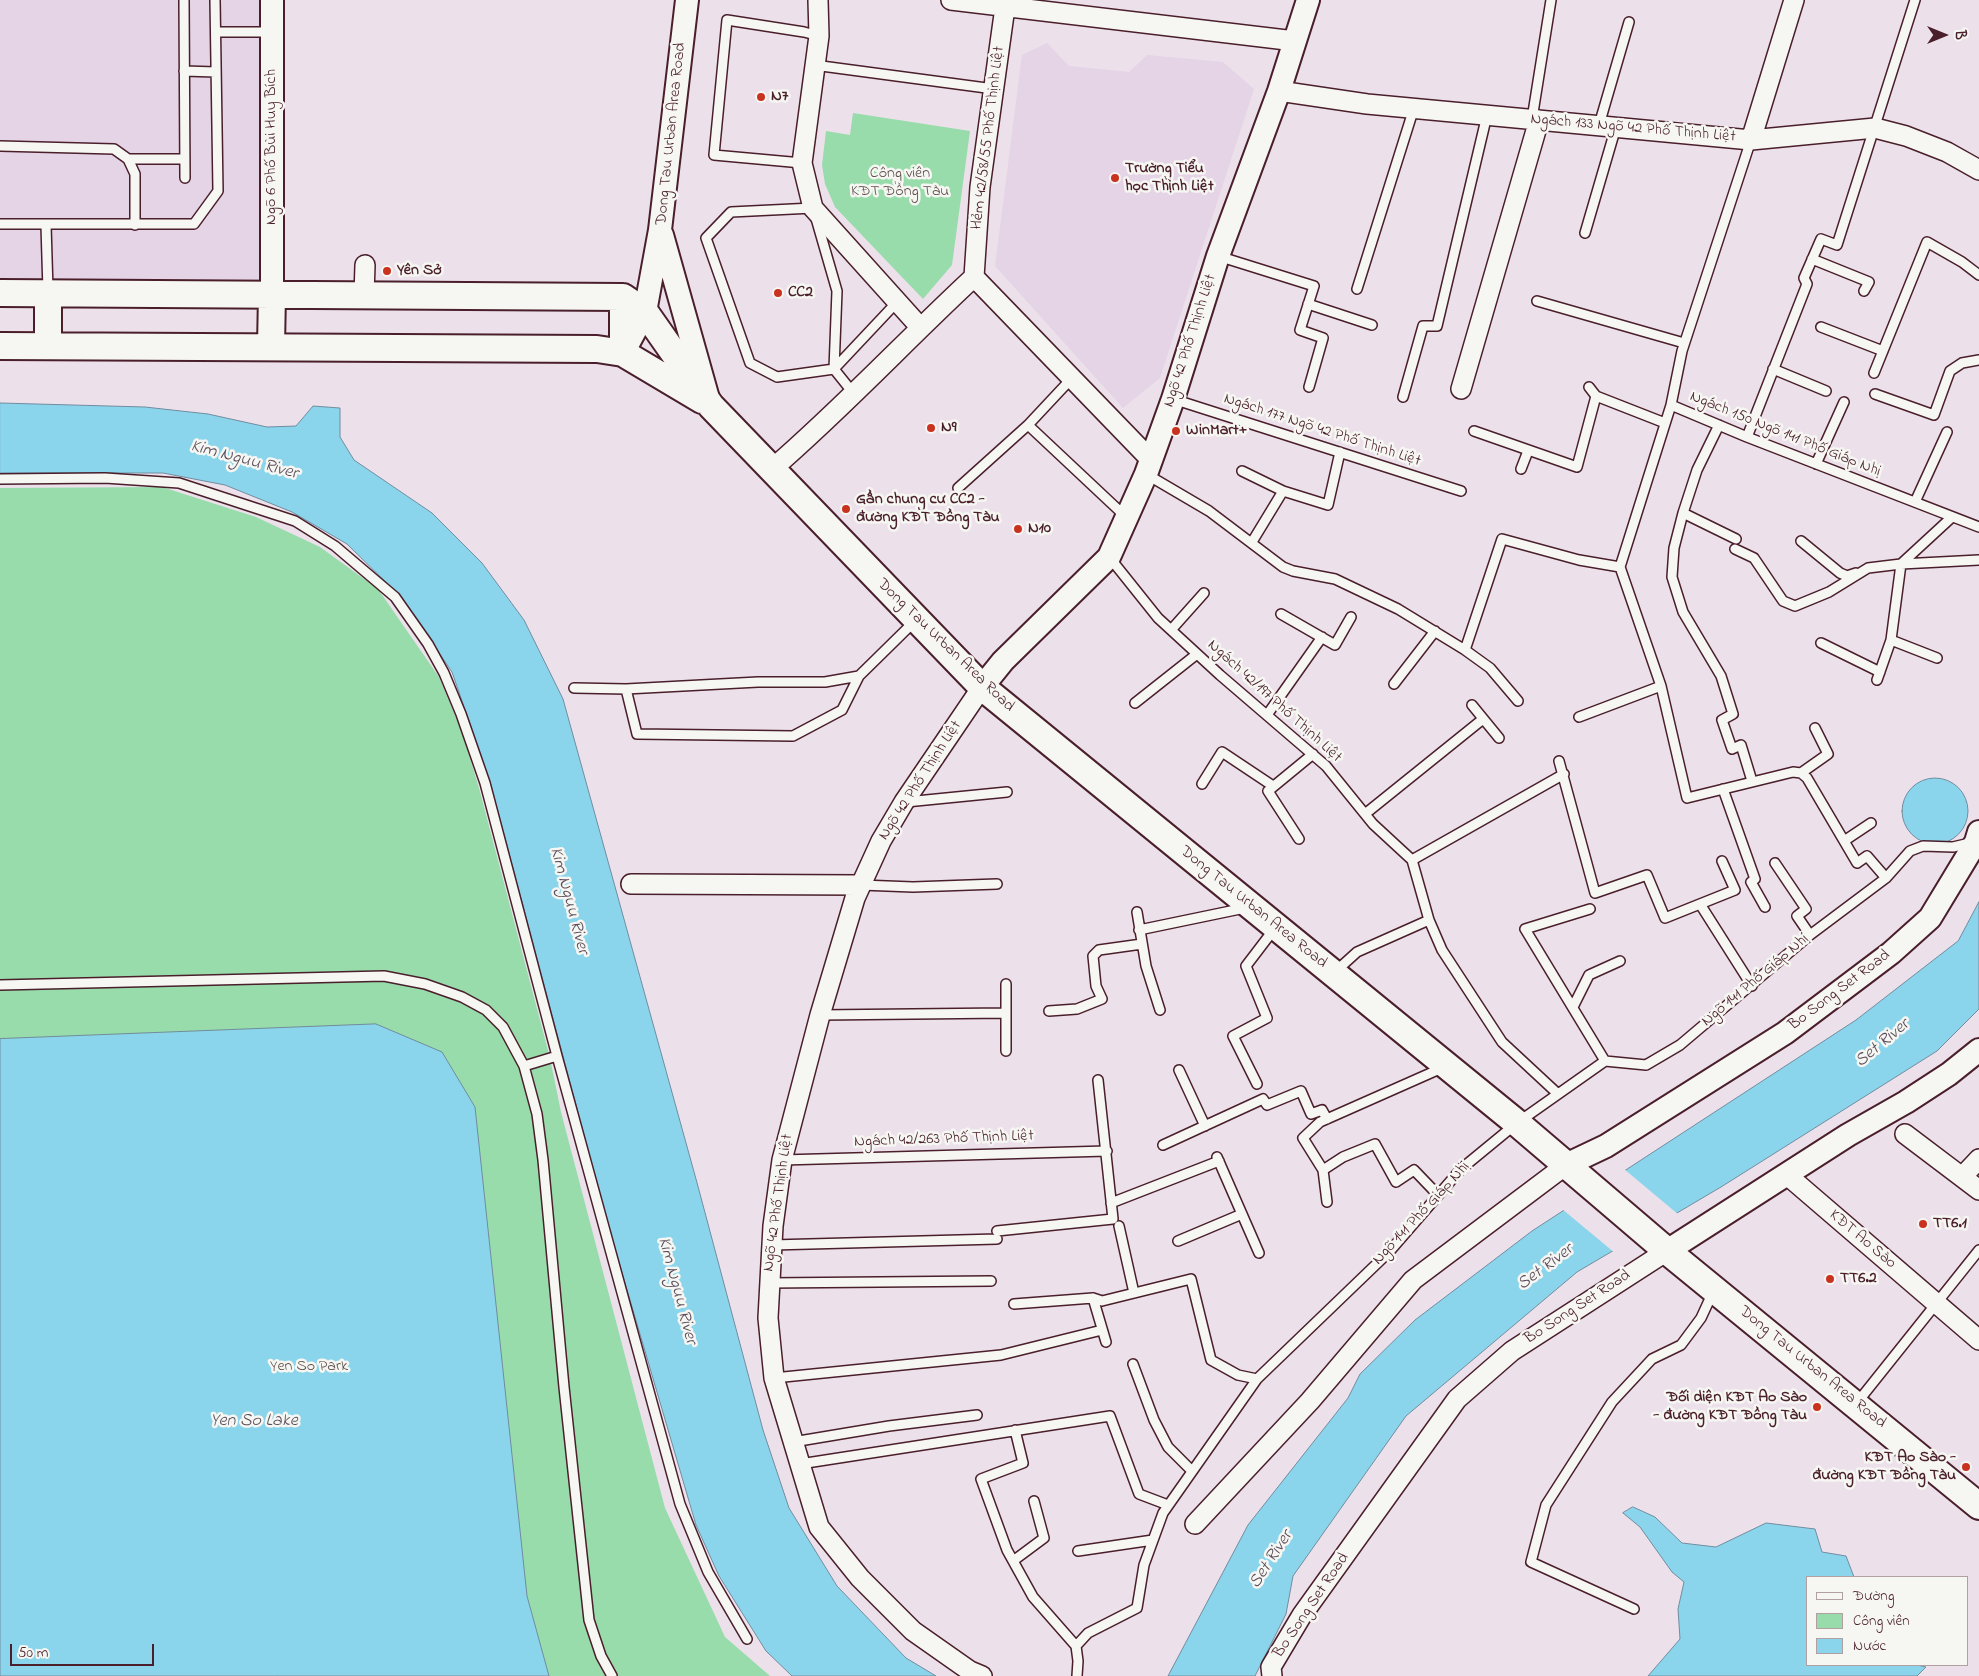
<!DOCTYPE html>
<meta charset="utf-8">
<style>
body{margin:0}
#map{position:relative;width:1979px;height:1676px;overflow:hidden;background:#ece1eb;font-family:"Indie Flower",sans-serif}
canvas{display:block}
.legend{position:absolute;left:1806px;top:1576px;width:162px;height:90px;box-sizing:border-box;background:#f6f6f2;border:1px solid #b1a0a2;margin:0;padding:6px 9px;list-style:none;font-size:15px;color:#4a1f2b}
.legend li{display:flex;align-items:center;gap:10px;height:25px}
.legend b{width:25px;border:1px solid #b1a0a2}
.north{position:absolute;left:1919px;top:10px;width:50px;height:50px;-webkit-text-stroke:4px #f6f6f2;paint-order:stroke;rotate:90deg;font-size:14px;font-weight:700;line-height:20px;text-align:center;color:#4a1f2b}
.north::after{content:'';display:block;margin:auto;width:18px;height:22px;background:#4a1f2b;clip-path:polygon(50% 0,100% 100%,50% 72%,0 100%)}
.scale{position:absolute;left:10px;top:1644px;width:144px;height:22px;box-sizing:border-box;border:2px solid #4a1f2b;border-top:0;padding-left:6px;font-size:15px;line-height:18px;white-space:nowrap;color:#4a1f2b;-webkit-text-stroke:4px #f6f6f2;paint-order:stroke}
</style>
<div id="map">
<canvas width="1979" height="1676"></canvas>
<ul class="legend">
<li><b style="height:6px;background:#f6f6f2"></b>Đường</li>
<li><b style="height:14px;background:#97dcaa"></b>Công viên</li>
<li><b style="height:14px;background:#8bd5ec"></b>Nước</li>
</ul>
<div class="north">B</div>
<div class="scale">50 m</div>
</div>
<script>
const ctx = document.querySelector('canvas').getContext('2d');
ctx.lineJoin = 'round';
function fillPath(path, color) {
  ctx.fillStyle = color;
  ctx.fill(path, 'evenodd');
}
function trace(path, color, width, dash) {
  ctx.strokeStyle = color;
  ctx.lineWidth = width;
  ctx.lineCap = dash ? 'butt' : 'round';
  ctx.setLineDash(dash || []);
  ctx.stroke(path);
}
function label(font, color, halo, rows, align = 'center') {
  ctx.font = font + ' "Indie Flower",sans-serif';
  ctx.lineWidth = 5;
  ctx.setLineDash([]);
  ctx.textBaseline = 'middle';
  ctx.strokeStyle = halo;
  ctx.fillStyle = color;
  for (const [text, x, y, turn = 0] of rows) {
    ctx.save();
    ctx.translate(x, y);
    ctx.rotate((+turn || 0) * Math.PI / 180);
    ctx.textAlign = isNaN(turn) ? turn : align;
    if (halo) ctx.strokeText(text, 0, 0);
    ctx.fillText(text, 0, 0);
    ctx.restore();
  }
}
fillPath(new Path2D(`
 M 0,0 L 264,0 L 263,284 L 0,283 Z
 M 1047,43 L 1069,66 L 1129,72 L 1147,55 L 1223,62 L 1254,89 L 1160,378 L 1123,408 L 995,266 L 1022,55 Z`), '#e5d3e6');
fillPath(new Path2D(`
 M 853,113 L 970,131 L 952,265 L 923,299 L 835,207 L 825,184 L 822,165 L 826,131 L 850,135 Z
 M 162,487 L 256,517 L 320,547 L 378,589 L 439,677 L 462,732 L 479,788 L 550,1058 L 561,1112 L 665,1508 L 725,1637 L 770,1676 L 0,1676 L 0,488 Z`), '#97dcaa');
const water = new Path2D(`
 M 0,403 L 145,407 L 208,414 L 267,427 L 296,426 L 313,406 L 340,408 L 340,437 L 354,460 L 432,513 L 482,563 L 524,620 L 563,699 L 696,1179 L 763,1430 L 789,1508 L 837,1586 L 906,1658 L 936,1676 L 792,1676 L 766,1651 L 719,1576 L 696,1525 L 608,1225 L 490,782 L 452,672 L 402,598 L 347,544 L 292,512 L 225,485 L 163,473 L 0,473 Z
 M1902 811a33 33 0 1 1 66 0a33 33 0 1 1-66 0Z
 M 1979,902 L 1979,1009 L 1937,1051 L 1721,1187 L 1577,1272 L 1406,1416 L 1293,1576 L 1286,1614 L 1255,1676 L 1168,1676 L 1248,1525 L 1348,1398 L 1360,1374 L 1415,1320 L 1532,1231 L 1856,1020 L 1958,941 Z
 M 376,1024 L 442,1052 L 475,1107 L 527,1596 L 549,1676 L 0,1676 L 0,1039 Z
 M 1633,1507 L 1655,1517 L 1682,1543 L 1716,1547 L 1766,1523 L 1815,1529 L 1822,1552 L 1846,1556 L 1854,1577 L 1808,1577 L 1808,1665 L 1917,1665 L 1926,1667 L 1917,1676 L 1648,1676 L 1680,1639 L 1678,1609 L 1684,1582 L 1672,1572 L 1640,1527 L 1623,1513 Z`);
fillPath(water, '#8bd5ec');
trace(water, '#718c9f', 1);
fillPath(new Path2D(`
 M 1624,1169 L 1679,1215 L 1615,1253 L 1562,1209 Z`), '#ece1eb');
const service = new Path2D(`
 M 184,0 L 185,178
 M 216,32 L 271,32
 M 814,65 L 994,89
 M 184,71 L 216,72
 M 1532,119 L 1551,0
 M 1599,125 L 1629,22
 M 0,146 L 114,149 L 128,159 L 135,174 L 135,225
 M 128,159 L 185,159
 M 802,163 L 714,155 L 727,20 L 804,32 L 819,36
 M 0,224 L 194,224 L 218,191 L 215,0
 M 46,225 L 48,291
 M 1585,233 L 1616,127
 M 1218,256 L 1314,286 L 1300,330 L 1323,338 L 1309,387
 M 1812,259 L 1869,282 L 1864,291
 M 1357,289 L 1414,108
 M 1537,301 L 1684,343
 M 1308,304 L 1372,325
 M 1821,327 L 1883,351
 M 1773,369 L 1826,391
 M 1874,373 L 1927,242 L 1962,262 L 1979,275
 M 1589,387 L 1596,396
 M 854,394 L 834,369 L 777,377 L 750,363 L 706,238 L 731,212 L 813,208 L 837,291 L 834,369 L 898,301
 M 1875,394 L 1934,415 L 1950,371 L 1962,363 L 1979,360
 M 1403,397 L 1423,326 L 1437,326 L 1487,115
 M 1173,399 L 1461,491
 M 1671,405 L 1747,437 L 1979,527
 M 1028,425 L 1126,517
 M 1719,425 L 1697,470 L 1683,513 L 1674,548 L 1672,577 L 1683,612 L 1721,676 L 1733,714 L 1722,720 L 1732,749 L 1741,745 L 1752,781
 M 1474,431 L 1577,467 L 1596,396 L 1665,423
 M 1747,437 L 1807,284 L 1804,278 L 1821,239 L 1837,245 L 1915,0
 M 1816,464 L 1844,402
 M 1521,469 L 1528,451
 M 1242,471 L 1283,491 L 1328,505 L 1340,452
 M 1146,474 L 1209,511 L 1283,567 L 1293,571 L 1335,579 L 1398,609 L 1465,650 L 1490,668 L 1518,701
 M 0,479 L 105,478 L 179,483 L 295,521 L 335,546 L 395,597 L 428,644 L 444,673 L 461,714 L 485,783 L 557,1056 L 524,1066
 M 958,488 L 1028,425 L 1072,378
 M 1915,502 L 1947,432
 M 1683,513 L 1736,539
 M 1801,541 L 1840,573 L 1847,576 L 1856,573
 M 1252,542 L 1283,491
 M 1735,549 L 1754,558 L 1783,601 L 1795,606 L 1829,592 L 1868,568 L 1901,564 L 1979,560
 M 1110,558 L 1158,618 L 1220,675 L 1326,766 L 1373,824 L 1412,860 L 1429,920 L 1442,950 L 1502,1042 L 1558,1094
 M 1620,567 L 1661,686 L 1687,798 L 1793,772 L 1801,773 L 1807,778 L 1857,863 L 1867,856 L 1886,878
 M 1620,567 L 1671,405 L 1682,351 L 1751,140
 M 1281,614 L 1335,645 L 1351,617
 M 1171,630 L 1204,593
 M 1891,640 L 1937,658
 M 1821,643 L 1880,672
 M 1465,650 L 1502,539 L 1579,560 L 1620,567
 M 1877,680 L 1891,640 L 1901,564 L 1952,517
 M 1394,684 L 1435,631
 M 574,688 L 626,689 L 758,682 L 825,682 L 859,676 L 916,620
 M 626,689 L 637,734 L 793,736 L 842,710 L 859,676
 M 1135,703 L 1197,654
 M 1472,705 L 1499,738
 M 1267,715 L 1322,637
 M 1579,717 L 1661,686
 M 1559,761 L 1595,893 L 1647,875 L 1665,918 L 1700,904
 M 1801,773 L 1828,754 L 1815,728
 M 1202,784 L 1222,752 L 1273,786
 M 1723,789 L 1755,879 L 1751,882 L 1765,907
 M 906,802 L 1007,792
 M 1365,814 L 1483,719
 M 1299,839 L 1268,791 L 1313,754
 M 1844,841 L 1871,823
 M 1412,860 L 1564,774
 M 1722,861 L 1735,890 L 1700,904 L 1752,986
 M 1775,863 L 1806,909 L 1797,916 L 1810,935
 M 861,885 L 913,887 L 997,884
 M 1590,909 L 1525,929 L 1605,1061
 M 1137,912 L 1146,966 L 1160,1010
 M 1139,930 L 1245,908
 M 1336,971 L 1357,952 L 1429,920
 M 1006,984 L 1006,1051
 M 0,985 L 384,976 L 425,984 L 462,997 L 486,1010 L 503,1027 L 524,1066 L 537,1114 L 543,1160 L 564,1387 L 589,1620 L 601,1656 L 612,1676
 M 1573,1007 L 1589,975 L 1620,961
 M 1049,1011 L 1077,1009 L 1102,999 L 1096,986 L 1093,956 L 1099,950 L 1142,944
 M 820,1015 L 1006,1013
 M 557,1056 L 680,1504 L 708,1572 L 747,1639
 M 1179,1070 L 1205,1126
 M 1257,1084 L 1233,1036 L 1267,1018 L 1246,966 L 1275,928
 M 1163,1145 L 1263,1099 L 1267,1105 L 1301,1091 L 1311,1114 L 1322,1110 L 1327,1119
 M 1217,1157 L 1259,1253
 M 782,1160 L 1107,1151
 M 1323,1170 L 1343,1157 L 1375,1144 L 1396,1182 L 1414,1170 L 1438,1195
 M 1327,1202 L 1323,1170 L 1303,1138 L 1320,1122 L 1442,1068
 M 1111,1203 L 1219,1161
 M 1119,1226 L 1134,1293
 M 997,1231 L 1113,1219 L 1098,1080
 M 1178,1241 L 1242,1214
 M 772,1245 L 997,1239
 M 769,1283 L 991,1281
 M 1093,1298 L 1106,1342
 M 1014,1304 L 1093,1298 L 1102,1301 L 1191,1279 L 1211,1360 L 1238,1375 L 1257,1379
 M 1133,1364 L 1154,1420 L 1168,1447 L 1192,1471
 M 774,1378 L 1001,1355 L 1102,1330
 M 1856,1404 L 1979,1250
 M 1015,1430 L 1023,1463 L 981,1479 L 1007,1550 L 1033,1597 L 1076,1646
 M 793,1442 L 889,1426 L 977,1415
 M 800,1464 L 1110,1416 L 1139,1494 L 1168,1505
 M 1078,1551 L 1153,1540
 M 1013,1561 L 1044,1538 L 1034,1501
 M 1634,1609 L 1531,1562 L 1546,1505 L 1612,1402 L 1652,1359 L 1681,1345 L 1701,1318 L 1713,1292
 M 1077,1676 L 1078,1661 L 1076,1646 L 1088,1633 L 1137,1608 L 1144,1565 L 1163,1513 L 1257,1379 L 1389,1252 L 1461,1169 L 1517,1123 L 1605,1061 L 1646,1065 L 1680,1045 L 1810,935 L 1886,878 L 1910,851 L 1923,846 L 1953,847 L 1970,843`);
const minor = new Path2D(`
 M 818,0 L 819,36 L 802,163 L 813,208 L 920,327
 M 951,0 L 1295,41
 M 1279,91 L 1367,104 L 1751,140 L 1875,128 L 1906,136 L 1947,152 L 1979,170
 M 1751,140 L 1794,0
 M 974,277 L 980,187 L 1006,0
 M 974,277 L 1151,460
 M 364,295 L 365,265
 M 1461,389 L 1539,120
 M 771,470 C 842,409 906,340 974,277
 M 982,687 L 904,802 L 881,841 L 855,898 L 820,1015 L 782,1160 L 773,1226 L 768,1318 L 774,1378 L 819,1527 L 860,1578 L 913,1631 L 970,1671 L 982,1676
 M 631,884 L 861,885
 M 1905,1134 L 1979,1190
 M 1787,1175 L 1979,1340
 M 1963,1176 L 1979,1159
 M 1195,1524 L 1310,1401 L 1413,1280 L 1566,1165
 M 1272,1676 L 1271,1667 L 1302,1615 L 1457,1399 L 1512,1351 L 1667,1251`);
const tertiary = new Path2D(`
 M 272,0 L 272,294
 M 662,235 L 707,395
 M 623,353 L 645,312 L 660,230 L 687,0
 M 982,687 L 1003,661 L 1109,557 L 1146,474 L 1173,399 L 1218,256 L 1279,91 L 1308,0
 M 1566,1165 L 1606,1146 L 1785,1033 L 1891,953 L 1930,918 L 1976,842 L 1979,832
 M 1667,1251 L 1848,1135 L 1906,1102 L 1949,1074 L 1979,1050`);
const secondary = new Path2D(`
 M 0,293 L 623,297 L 645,312 L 711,406 L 982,687 L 1517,1123 L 1667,1251 L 1979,1506
 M 48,293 L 48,346
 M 0,346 L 597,349 L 623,353 L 702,400
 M 271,346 L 272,294
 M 623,353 L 623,297`);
trace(service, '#4a1f2b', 12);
trace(minor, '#4a1f2b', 22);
trace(tertiary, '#4a1f2b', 26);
trace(secondary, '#4a1f2b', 30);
trace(service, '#f6f6f2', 9);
trace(minor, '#f6f6f2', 19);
trace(tertiary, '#f6f6f2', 22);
trace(secondary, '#f6f6f2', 26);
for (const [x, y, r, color] of [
 [761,97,5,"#c8321e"],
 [1115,178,5,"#c8321e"],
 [387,271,5,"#c8321e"],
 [778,293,5,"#c8321e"],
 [931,428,5,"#c8321e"],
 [1176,431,5,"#c8321e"],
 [846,509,5,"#c8321e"],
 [1018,529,5,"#c8321e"],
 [1923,1224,5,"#c8321e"],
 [1830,1279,5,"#c8321e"],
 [1817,1407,5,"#c8321e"],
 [1966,1467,5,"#c8321e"]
]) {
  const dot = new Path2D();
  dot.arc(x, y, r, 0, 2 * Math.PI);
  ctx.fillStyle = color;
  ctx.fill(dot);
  trace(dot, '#f6f6f2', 2);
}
label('bold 16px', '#4a1f2b', '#f6f6f2', [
 ["N7",771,97],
 ["Trường Tiểu",1125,169],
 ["học Thịnh Liệt",1125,187],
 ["Yên Sở",397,271],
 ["CC2",788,293],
 ["N9",941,428],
 ["WinMart+",1186,431],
 ["Gần chung cư CC2 -",856,500],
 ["đường KĐT Đồng Tàu",856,518],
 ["N10",1028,529],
 ["TT6.1",1933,1224],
 ["TT6.2",1840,1279],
 ["Đối diện KĐT Ao Sào",1807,1398,"right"],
 ["- đường KĐT Đồng Tàu",1807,1416,"right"],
 ["KĐT Ao Sào -",1956,1458,"right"],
 ["đường KĐT Đồng Tàu",1956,1476,"right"]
], 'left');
label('16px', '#4a1f2b', '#f6f6f2', [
 ["Ngách 133 Ngõ 42 Phố Thịnh Liệt",1633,129,5],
 ["Dong Tau Urban Area Road",672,134,-84],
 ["Hẻm 42/58/55 Phố Thịnh Liệt",989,138,-83],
 ["Ngõ 6 Phố Bùi Huy Bích",272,147,-90],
 ["Ngõ 42 Phố Thịnh Liệt",1191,341,-72],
 ["Ngách 177 Ngõ 42 Phố Thịnh Liệt",1322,431,18],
 ["Ngách 150 Ngõ 141 Phố Giáp Nhị",1785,435,22],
 ["Dong Tau Urban Area Road",945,646,44],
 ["Ngách 42/197 Phố Thịnh Liệt",1274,702,42],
 ["Ngõ 42 Phố Thịnh Liệt",921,781,-57],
 ["Dong Tau Urban Area Road",1253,908,39],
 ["Ngõ 141 Phố Giáp Nhị",1756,981,-40],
 ["Bo Song Set Road",1840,991,-37],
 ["Ngách 42/263 Phố Thịnh Liệt",944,1140,-2],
 ["Ngõ 42 Phố Thịnh Liệt",779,1203,-82],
 ["Ngõ 141 Phố Giáp Nhị",1422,1214,-47],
 ["KĐT Ao Sào",1862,1240,40],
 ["Bo Song Set Road",1578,1308,-33],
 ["Dong Tau Urban Area Road",1812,1368,39],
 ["Bo Song Set Road",1312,1606,-56]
]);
label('16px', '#5d4e4b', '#f6f6f2', [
 ["Công viên",900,174],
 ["KĐT Đồng Tàu",900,192],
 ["Yen So Park",309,1367]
]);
label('italic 18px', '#5a4c5b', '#f6f6f2', [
 ["Kim Nguu River",244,461,15],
 ["Kim Nguu River",568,901,75],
 ["Set River",1883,1044,-40],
 ["Set River",1546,1268,-37],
 ["Kim Nguu River",676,1291,75],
 ["Yen So Lake",254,1422],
 ["Set River",1272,1560,-57]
]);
</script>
